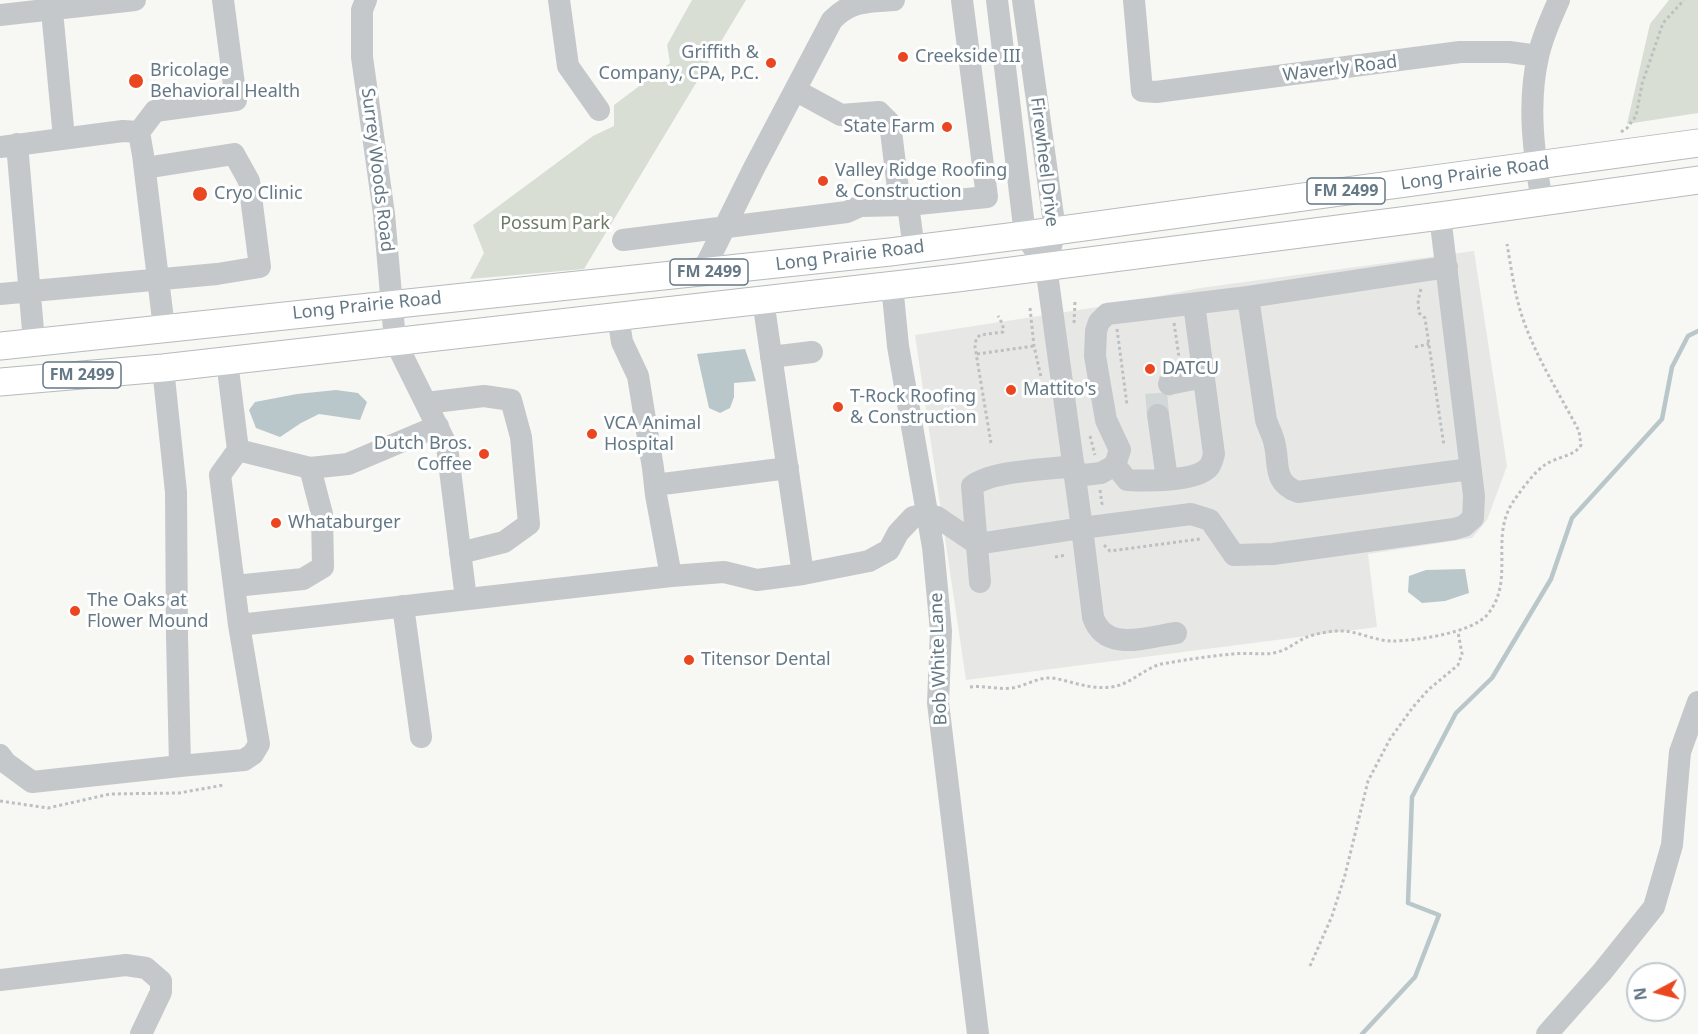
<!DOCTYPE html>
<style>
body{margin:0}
#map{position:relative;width:1698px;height:1034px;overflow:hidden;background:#f7f7f3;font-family:"Noto Sans",sans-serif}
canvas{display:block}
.north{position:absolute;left:1626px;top:962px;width:60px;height:60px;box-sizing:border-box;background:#fff;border:2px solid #c1c9ce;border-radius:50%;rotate:263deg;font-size:16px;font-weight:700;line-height:24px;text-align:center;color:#647885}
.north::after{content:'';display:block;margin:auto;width:21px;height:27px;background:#ea4720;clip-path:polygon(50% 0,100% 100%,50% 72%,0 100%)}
</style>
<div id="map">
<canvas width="1698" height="1034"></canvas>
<div class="north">N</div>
</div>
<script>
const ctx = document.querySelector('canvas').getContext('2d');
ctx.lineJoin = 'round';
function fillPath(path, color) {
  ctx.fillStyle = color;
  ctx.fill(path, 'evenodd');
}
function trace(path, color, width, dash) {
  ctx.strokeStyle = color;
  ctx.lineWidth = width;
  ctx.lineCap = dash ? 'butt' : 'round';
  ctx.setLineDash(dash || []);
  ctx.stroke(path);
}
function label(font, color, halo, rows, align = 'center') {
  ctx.font = font + ' "Noto Sans",sans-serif';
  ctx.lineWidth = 6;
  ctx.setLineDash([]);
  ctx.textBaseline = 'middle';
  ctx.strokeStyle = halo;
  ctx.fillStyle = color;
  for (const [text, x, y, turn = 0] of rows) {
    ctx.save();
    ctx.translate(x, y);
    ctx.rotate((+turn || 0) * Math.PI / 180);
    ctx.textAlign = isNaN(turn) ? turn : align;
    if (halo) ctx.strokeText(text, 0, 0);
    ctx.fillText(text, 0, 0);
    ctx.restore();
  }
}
fillPath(new Path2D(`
 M 1474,251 L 1507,466 L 1487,520 L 1472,538 L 1368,554 L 1377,627 L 966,680 L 915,335 L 1118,304 L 1200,288 Z`), '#e7e8e6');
fillPath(new Path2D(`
 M 692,0 L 746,0 L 584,269 L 470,279 L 484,253 L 473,225 L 593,136 L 614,126 L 614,105 L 670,63 L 667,45 Z
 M 1669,0 L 1698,0 L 1698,113 L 1627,124 L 1650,24 Z`), '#d8ded4');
fillPath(new Path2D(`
 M 745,349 L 756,381 L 734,383 L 734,397 L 730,408 L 720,413 L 709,408 L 697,354 Z
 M 336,390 L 358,393 L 367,402 L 360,420 L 319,414 L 301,423 L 280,437 L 256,428 L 249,410 L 255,402 L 297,394 Z
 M 1465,569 L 1469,593 L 1445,601 L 1422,603 L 1408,592 L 1409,576 L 1426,570 Z`), '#b9c7ca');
trace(new Path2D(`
 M 1362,1034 L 1415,977 L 1439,915 L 1408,903 L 1412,797 L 1456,713 L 1492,678 L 1551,579 L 1572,518 L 1662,419 L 1672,367 L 1688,336 L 1698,331`), '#b9c7ca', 4.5);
trace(new Path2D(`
 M 1158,415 L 1156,391 L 1169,384`), '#d2d7d8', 22, [22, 11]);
const major = new Path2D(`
 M 0,346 L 890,252 L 1025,235 L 1698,143
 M 0,382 L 163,368 L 957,278 L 1440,216 L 1698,180`);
trace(major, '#b5babd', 29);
trace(new Path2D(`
 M 1621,132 L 1627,128 L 1636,116 L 1642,84 L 1663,23 L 1684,0
 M 1421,289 L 1418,300 L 1419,313 L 1425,318 L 1444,446
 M 1030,308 L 1034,346 L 1041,377
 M 1074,323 L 1075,301
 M 1174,323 L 1180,364
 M 1117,329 L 1127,405
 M 1415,347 L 1429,344
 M 977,354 L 1034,346
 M 1090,436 L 1095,455
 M 991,443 L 975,347 L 976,339 L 980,335 L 1003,332 L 1003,325 L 998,316
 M 1100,490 L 1102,504 L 1100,507
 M 1104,545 L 1110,551 L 1200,539 L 1200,537
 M 1055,557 L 1066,555
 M 970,687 C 984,685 998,690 1012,688 C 1026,686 1037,677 1052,678 C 1072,681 1090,690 1111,687 C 1130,685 1143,669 1161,664 C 1185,660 1209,656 1233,654 C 1248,652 1263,656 1278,652 C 1289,649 1297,641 1307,637 C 1315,634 1329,631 1338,631 C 1356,630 1374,641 1392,641 C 1415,641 1471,633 1487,615 C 1516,581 1489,538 1513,502 C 1522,489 1533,473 1546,464 C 1557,457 1575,456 1581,445 L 1579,431 C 1559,393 1534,354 1521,313 C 1514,290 1511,267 1507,244
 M 0,801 L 48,808 L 110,794 L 179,793 L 224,785
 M 1310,966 L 1332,916 L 1345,875 L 1368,781 L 1390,739 L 1413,707 L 1428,690 L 1458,665 L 1462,654 L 1458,632`), '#bdc0c2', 3, [3, 3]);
trace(new Path2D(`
 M 51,0 L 64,138
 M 366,0 L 362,10 L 362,57 L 384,214 L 395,341 L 447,446 L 466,599
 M 559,0 L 568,66 L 599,110
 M 997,0 L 1025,235 L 1046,266
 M 1134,0 L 1142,91 L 1156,92 L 1460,52 L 1509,52 L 1538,56
 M 0,15 L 135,0
 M 795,90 L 841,115 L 879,112 L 890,123 L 900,205
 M 139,132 L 155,111 L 236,100 L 223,0
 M 17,144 L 34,342
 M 0,147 L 123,131 L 139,132 L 143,155 L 164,328
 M 1542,202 C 1534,154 1527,105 1538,57 C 1542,37 1551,18 1559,0
 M 908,205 L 987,197 L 962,0
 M 623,240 L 847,212 L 860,206 L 908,205 L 914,249
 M 1447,267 L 1248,297 L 1266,420 C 1268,426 1271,432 1273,438 C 1281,460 1270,482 1298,492 L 1470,469
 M 702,273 L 754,168 L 832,20 C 852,0 868,2 894,0
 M 892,285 L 898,346 L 933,547 L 941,631 L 938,703 L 978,1034
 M 0,294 L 217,274 L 260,267 L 249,181 L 234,154 L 145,168
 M 618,316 L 622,342 L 638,376 L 653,468 L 656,495 L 671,576 L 724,572 L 757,580 L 803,574 L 763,300
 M 771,357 L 812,352
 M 227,361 L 238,450 L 220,475 L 239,625 L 671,576
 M 1169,384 L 1204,377
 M 426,403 L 484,396 L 511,400 L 521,437 L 529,524 L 504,542 L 460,553
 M 1158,415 L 1167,479
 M 238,450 L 310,468 L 348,464 L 438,426
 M 1115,465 L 1127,480 C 1146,481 1196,482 1209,467 C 1212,463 1213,458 1214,454 L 1194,304
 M 1075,476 L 1101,473 L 1115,465 L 1120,450 L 1106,420 L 1095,356 L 1096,331 L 1099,322 L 1107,314 L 1248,297
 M 655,485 L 788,468
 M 803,574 L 869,561 L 889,550 L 898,533 L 913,517 L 927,514 L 937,517 L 977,544 L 1082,528 L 1046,266 L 1055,230 L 1023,0
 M 980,582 L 972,486 C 993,470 1046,470 1074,466
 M 235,586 L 303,579 L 323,567 L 322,514 L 310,468
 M 403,606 L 421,737
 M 1176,633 C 1147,637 1105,653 1093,617 L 1082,528 L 1191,514 L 1210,520 L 1234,555 L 1273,554 L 1454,529 L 1464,526 L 1473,518 L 1474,496 L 1440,216
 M 0,755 L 6,763 L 32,782 L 180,766 L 177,636 L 176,492 L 163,368
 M 180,766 L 244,760 L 253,754 L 259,744 L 239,625
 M 0,980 L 126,965 L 146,968 L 161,981 L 161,992 L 141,1034
 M 1547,1034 L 1602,972 L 1654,907 L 1672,845 L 1680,752 L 1698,702`), '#c4c8cb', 22);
trace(major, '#fff', 27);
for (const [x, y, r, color] of [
 [903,57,6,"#ea4720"],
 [771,63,6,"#ea4720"],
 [136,81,8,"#ea4720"],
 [947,127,6,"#ea4720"],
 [823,181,6,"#ea4720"],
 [200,194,8,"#ea4720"],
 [1150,369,6,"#ea4720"],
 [1011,390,6,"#ea4720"],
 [838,407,6,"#ea4720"],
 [592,434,6,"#ea4720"],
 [484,454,6,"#ea4720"],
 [276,523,6,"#ea4720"],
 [75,611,6,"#ea4720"],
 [689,660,6,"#ea4720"]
]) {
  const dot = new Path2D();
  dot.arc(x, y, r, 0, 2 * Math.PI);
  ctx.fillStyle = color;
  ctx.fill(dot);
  trace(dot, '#fff', 2);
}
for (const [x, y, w] of [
 [1346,191,78],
 [709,272,78],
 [82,375,78]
]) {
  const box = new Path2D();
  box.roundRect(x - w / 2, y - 13, w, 26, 4.5);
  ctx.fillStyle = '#fff';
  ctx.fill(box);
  trace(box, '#647885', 1.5);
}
label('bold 16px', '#647885', null, [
 ["FM 2499",1346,191],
 ["FM 2499",709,272],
 ["FM 2499",82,375]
]);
label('18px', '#647885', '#fff', [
 ["Griffith &",759,53,"right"],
 ["Company, CPA, P.C.",759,74,"right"],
 ["Creekside III",915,57],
 ["Bricolage",150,71],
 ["Behavioral Health",150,92],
 ["State Farm",935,127,"right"],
 ["Valley Ridge Roofing",835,171],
 ["& Construction",835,192],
 ["Cryo Clinic",214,194],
 ["DATCU",1162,369],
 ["Mattito's",1023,390],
 ["T-Rock Roofing",850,397],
 ["& Construction",850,418],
 ["VCA Animal",604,424],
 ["Hospital",604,445],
 ["Dutch Bros.",472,444,"right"],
 ["Coffee",472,465,"right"],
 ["Whataburger",288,523],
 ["The Oaks at",87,601],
 ["Flower Mound",87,622],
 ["Titensor Dental",701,660]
], 'left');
label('18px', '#647885', '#fff', [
 ["Waverly Road",1340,69,-7],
 ["Firewheel Drive",1044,162,83],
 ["Surrey Woods Road",377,170,83],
 ["Long Prairie Road",1475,174,-8],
 ["Long Prairie Road",850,256,-7],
 ["Long Prairie Road",367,306,-6],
 ["Bob White Lane",939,659,-92]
]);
label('18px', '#697c63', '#fff', [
 ["Possum Park",555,224]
]);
</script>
